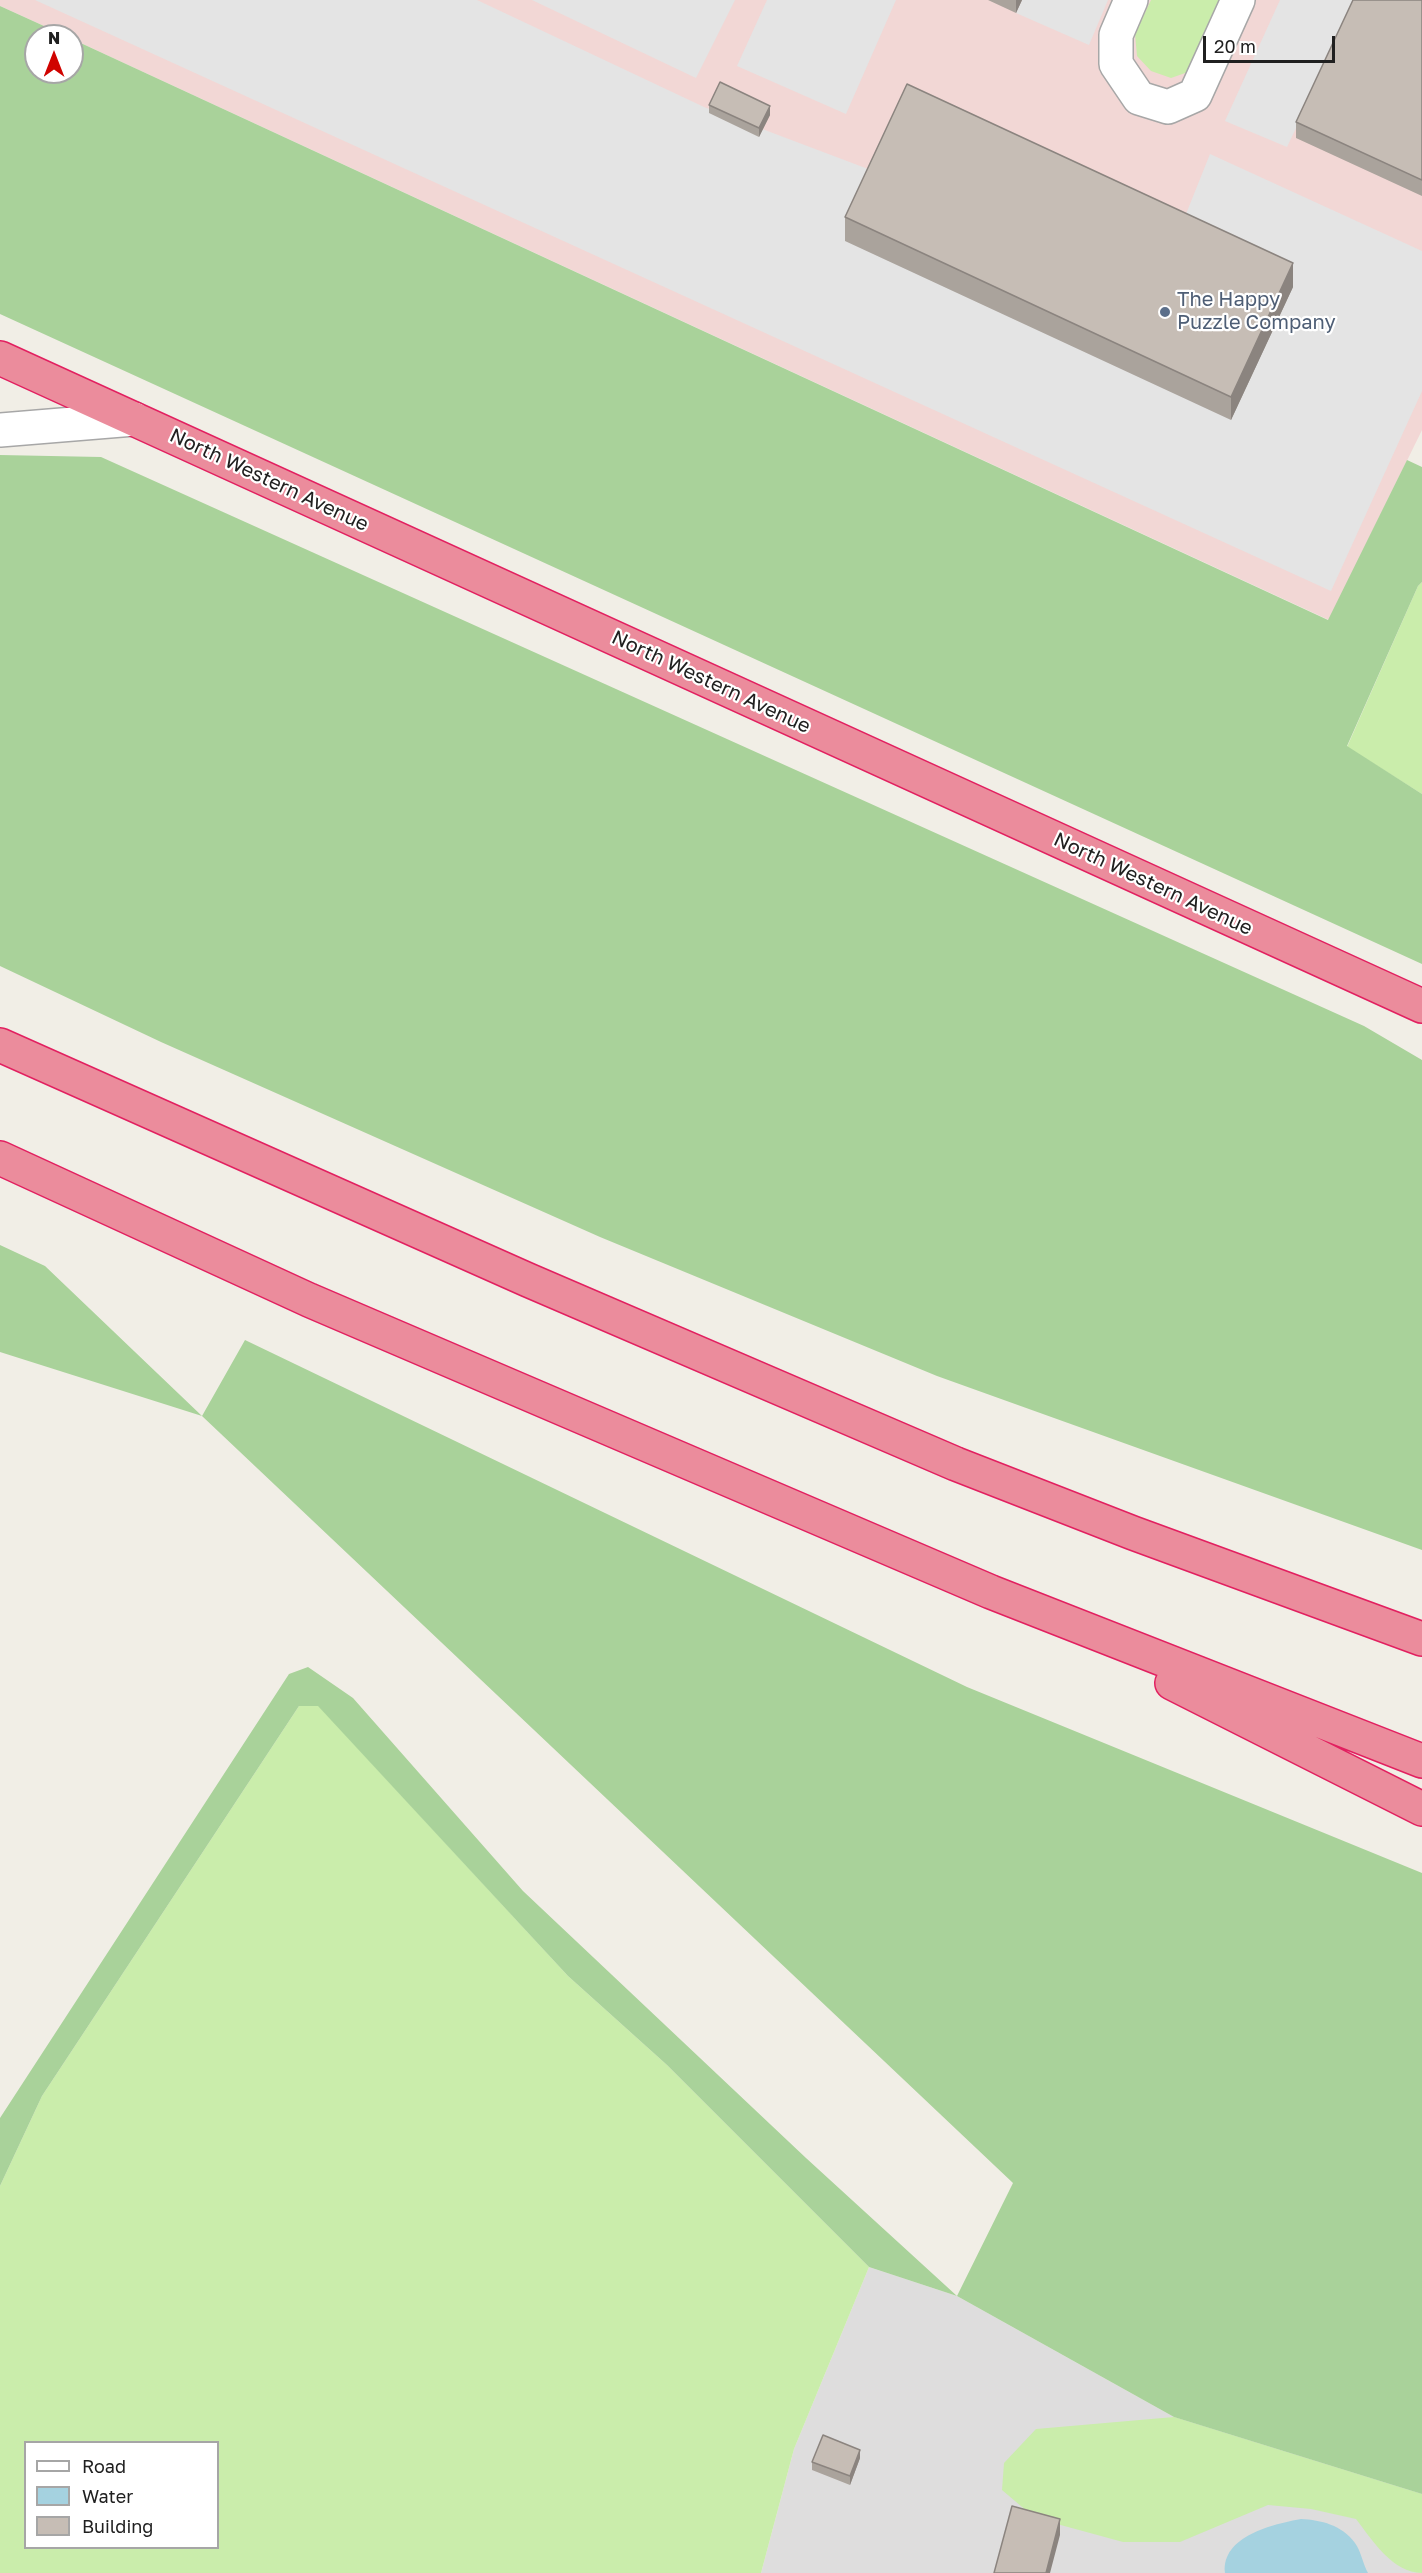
<!DOCTYPE html>
<style>
body{margin:0}
#map{position:relative;width:1422px;height:2573px;overflow:hidden;background:#f1eee6;font-family:"Golos Text",sans-serif}
canvas{display:block}
.legend{position:absolute;left:24px;top:2441px;width:195px;height:108px;box-sizing:border-box;background:#fff;border:2px solid #a6a6a6;margin:0;padding:8px 10px;list-style:none;font-size:18px;color:#202020}
.legend li{display:flex;align-items:center;gap:12px;height:30px}
.legend b{width:30px;border:2px solid #a6a6a6}
.north{position:absolute;left:24px;top:24px;width:60px;height:60px;box-sizing:border-box;background:#fff;border:2px solid #a6a6a6;border-radius:50%;rotate:0deg;font-size:16px;font-weight:700;line-height:24px;text-align:center;color:#202020}
.north::after{content:'';display:block;margin:auto;width:21px;height:27px;background:#d00300;clip-path:polygon(50% 0,100% 100%,50% 72%,0 100%)}
.scale{position:absolute;left:1203px;top:36px;width:132px;height:27px;box-sizing:border-box;border:3px solid #202020;border-top:0;padding-left:8px;font-size:18px;line-height:21px;white-space:nowrap;color:#202020;-webkit-text-stroke:4px #fff;paint-order:stroke}
</style>
<div id="map">
<canvas width="1422" height="2573"></canvas>
<ul class="legend">
<li><b style="height:8px;background:#fff"></b>Road</li>
<li><b style="height:16px;background:#a5d2e0"></b>Water</li>
<li><b style="height:16px;background:#c6bdb5"></b>Building</li>
</ul>
<div class="north">N</div>
<div class="scale">20 m</div>
</div>
<script>
const ctx = document.querySelector('canvas').getContext('2d');
ctx.lineJoin = 'round';
function fillPath(path, color) {
  ctx.fillStyle = color;
  ctx.fill(path, 'evenodd');
}
function trace(path, color, width, dash) {
  ctx.strokeStyle = color;
  ctx.lineWidth = width;
  ctx.lineCap = dash ? 'butt' : 'round';
  ctx.setLineDash(dash || []);
  ctx.stroke(path);
}
function label(font, color, halo, rows, align = 'center') {
  ctx.font = font + ' "Golos Text",sans-serif';
  ctx.lineWidth = 4.5;
  ctx.setLineDash([]);
  ctx.textBaseline = 'middle';
  ctx.strokeStyle = halo;
  ctx.fillStyle = color;
  for (const [text, x, y, turn = 0] of rows) {
    ctx.save();
    ctx.translate(x, y);
    ctx.rotate((+turn || 0) * Math.PI / 180);
    ctx.textAlign = isNaN(turn) ? turn : align;
    if (halo) ctx.strokeText(text, 0, 0);
    ctx.fillText(text, 0, 0);
    ctx.restore();
  }
}
fillPath(new Path2D(`
 M 869,2267 L 957,2296 L 1174,2417 L 1422,2494 L 1422,2573 L 761,2573 L 794,2449 Z`), '#dedddd');
fillPath(new Path2D(`
 M 0,0 L 1422,0 L 1422,430 L 1329,620 L 72,39 L 72,36 L 66,36 L 0,6 Z`), '#f2d7d5');
fillPath(new Path2D(`
 M 1151,0 L 1223,0 L 1188,72 L 1171,78 L 1151,71 L 1137,56 L 1135,34 Z
 M 1422,582 L 1422,794 L 1347,747 L 1418,586 Z
 M 299,1706 L 319,1706 L 568,1976 L 667,2065 L 869,2267 L 794,2449 L 761,2573 L 0,2573 L 0,2186 L 42,2096 ZM 26,2442 L 218,2442 L 218,2548 L 26,2548 Z
 M 1174,2417 L 1422,2494 L 1422,2573 C 1393,2573 1372,2540 1356,2519 L 1311,2509 L 1268,2505 L 1180,2542 L 1123,2542 L 1035,2518 L 1002,2490 L 1004,2463 L 1036,2429 Z`), '#caedab');
fillPath(new Path2D(`
 M 0,6 L 66,36 L 36,36 L 36,72 L 72,72 L 72,39 L 1328,620 L 1407,460 L 1422,467 L 1422,582 L 1418,586 L 1347,746 L 1422,794 L 1422,964 L 0,314 Z
 M 0,455 L 101,457 L 1364,1026 L 1422,1060 L 1422,1550 L 937,1376 L 600,1237 L 161,1042 L 0,966 Z
 M 0,1245 L 45,1266 L 202,1416 L 245,1340 L 967,1687 L 1422,1873 L 1422,2494 L 1174,2417 L 957,2296 L 869,2267 L 667,2065 L 568,1976 L 318,1706 L 299,1706 L 42,2096 L 0,2186 L 0,2118 L 289,1674 L 308,1667 L 353,1698 L 523,1891 L 806,2158 L 957,2296 L 1013,2183 L 202,1416 L 0,1352 Z`), '#a9d29a');
fillPath(new Path2D(`
 M 35,0 L 477,0 L 704,107 L 876,172 L 1178,234 L 1210,154 L 1422,251 L 1422,391 L 1331,591 Z
 M 532,0 L 735,0 L 696,78 Z
 M 767,0 L 896,0 L 846,114 L 737,66 Z
 M 1022,0 L 1108,0 L 1089,45 L 1016,13 Z
 M 1280,0 L 1357,0 L 1287,147 L 1225,121 Z`), '#e4e4e4');
fillPath(new Path2D(`
 M 1301,2519 C 1321,2520 1342,2525 1355,2543 C 1361,2551 1363,2564 1368,2573 L 1225,2573 C 1221,2536 1274,2524 1301,2519 Z`), '#a5d2e0');
const minor = new Path2D(`
 M 1131,0 L 1116,35 L 1116,64 L 1139,98 L 1168,107 L 1195,95 L 1238,0
 M 0,430 L 134,419`);
const highway = new Path2D(`
 M 0,358 L 1422,1006
 M 0,1045 L 528,1280 L 956,1464 L 1133,1533 L 1422,1639
 M 0,1158 L 309,1300 L 991,1592 L 1422,1761
 M 1172,1683 L 1422,1809`);
trace(minor, '#a7a7a7', 36);
trace(highway, '#e22060', 36);
trace(minor, '#fff', 33);
trace(highway, '#eb8c9c', 33);
fillPath(new Path2D(`
 M 988,0 L 1022,0 L 1016,13 Z
 M 1422,0 L 1422,196 L 1296,138 L 1296,122 Z
 M 709,105 L 770,115 L 759,137 L 709,113 Z
 M 845,217 L 1293,287 L 1231,420 L 845,241 Z
 M 860,2458 L 850,2485 L 812,2470 L 812,2462 Z`), '#aaa39c');
fillPath(new Path2D(`
 M 1016,0 L 1022,0 L 1016,13 Z
 M 770,106 L 770,115 L 759,137 L 759,128 Z
 M 1293,263 L 1293,287 L 1231,420 L 1231,397 Z
 M 860,2450 L 860,2458 L 850,2485 L 850,2476 Z
 M 1060,2519 L 1060,2535 L 1050,2573 L 1046,2573 Z`), '#8b847f');
const building = new Path2D(`
 M 1353,0 L 1422,0 L 1422,180 L 1296,122 Z
 M 720,82 L 770,106 L 759,128 L 709,105 Z
 M 907,84 L 1293,263 L 1231,397 L 845,217 Z
 M 823,2435 L 860,2450 L 850,2476 L 812,2462 Z
 M 1012,2506 L 1060,2519 L 1046,2573 L 994,2573 Z`);
fillPath(building, '#c6bdb5');
trace(building, '#8b847f', 1.5);
for (const [x, y, r, color] of [
 [1165,312,6,"#5c6f8a"]
]) {
  const dot = new Path2D();
  dot.arc(x, y, r, 0, 2 * Math.PI);
  ctx.fillStyle = color;
  ctx.fill(dot);
  trace(dot, '#fff', 2);
}
label('20px', '#4e5e75', '#fff', [
 ["The Happy",1177,300],
 ["Puzzle Company",1177,323]
], 'left');
label('20px', '#202020', '#fff', [
 ["North Western Avenue",269,480,25],
 ["North Western Avenue",711,682,25],
 ["North Western Avenue",1153,884,25]
]);
</script>
